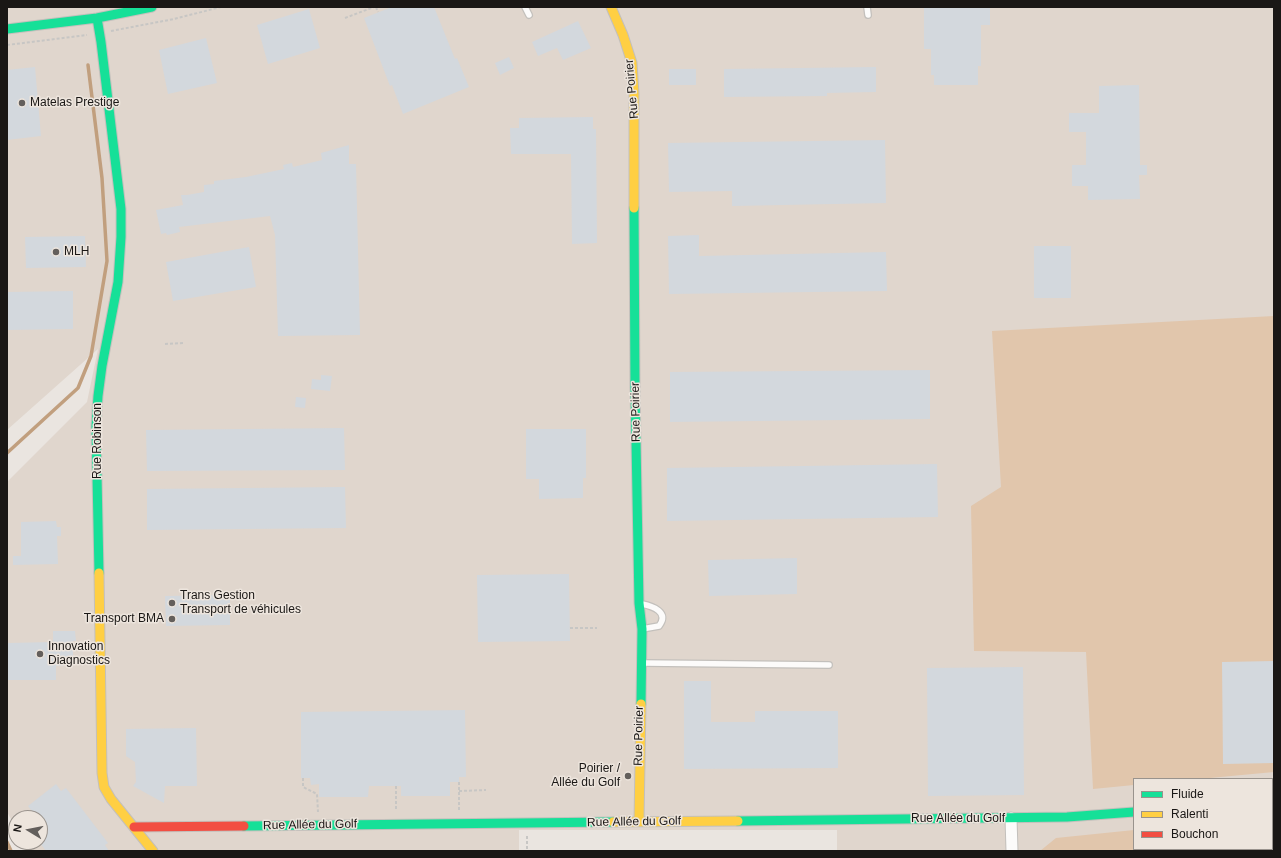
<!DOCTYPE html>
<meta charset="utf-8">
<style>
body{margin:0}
#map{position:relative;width:1281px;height:858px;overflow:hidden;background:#eae5e0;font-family:Arial,sans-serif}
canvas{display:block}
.frame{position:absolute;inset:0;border:8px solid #1a1715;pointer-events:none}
.legend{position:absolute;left:1133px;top:778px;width:140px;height:72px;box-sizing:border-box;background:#ede5dd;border:1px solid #99938d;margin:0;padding:5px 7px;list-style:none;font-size:12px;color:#1a1715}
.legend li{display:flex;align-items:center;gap:8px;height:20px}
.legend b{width:20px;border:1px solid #99938d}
.north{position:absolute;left:8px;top:810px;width:40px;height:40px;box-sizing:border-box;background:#ede5dd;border:1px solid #99938d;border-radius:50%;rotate:280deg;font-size:11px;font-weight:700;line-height:16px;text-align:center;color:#1a1715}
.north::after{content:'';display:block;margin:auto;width:14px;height:18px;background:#635f5c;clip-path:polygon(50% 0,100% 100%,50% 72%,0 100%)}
</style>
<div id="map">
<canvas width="1281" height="858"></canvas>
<div class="frame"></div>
<ul class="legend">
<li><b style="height:5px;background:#16e098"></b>Fluide</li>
<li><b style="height:5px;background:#ffcf43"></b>Ralenti</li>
<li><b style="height:5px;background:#f24e42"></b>Bouchon</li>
</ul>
<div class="north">N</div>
</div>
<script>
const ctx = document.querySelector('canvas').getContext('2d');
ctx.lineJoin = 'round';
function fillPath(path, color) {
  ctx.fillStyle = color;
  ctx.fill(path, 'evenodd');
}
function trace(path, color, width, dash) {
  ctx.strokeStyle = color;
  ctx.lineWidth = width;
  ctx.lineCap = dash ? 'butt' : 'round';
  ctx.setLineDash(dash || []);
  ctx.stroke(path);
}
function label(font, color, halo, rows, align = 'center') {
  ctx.font = font + ' Arial,sans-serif';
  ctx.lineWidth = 3;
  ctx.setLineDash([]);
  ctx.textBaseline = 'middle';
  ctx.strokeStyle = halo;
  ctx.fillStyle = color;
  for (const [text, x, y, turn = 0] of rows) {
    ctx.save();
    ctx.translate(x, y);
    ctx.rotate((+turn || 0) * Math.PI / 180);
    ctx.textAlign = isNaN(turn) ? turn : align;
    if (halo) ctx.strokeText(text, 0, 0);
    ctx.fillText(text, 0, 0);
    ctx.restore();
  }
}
fillPath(new Path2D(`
 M 7,7 L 1274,7 L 1274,851 L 837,851 L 837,830 L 519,830 L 519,851 L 28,851 L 23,842 L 40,842 L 40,818 L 16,818 L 16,828 L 7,812 L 7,482 L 87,402 L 98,349 L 7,430 ZM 1134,779 L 1272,779 L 1272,849 L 1134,849 Z`), '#e0d6cd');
fillPath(new Path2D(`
 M 1274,316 L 1274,772 L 1199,779 L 1134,779 L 1134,785 L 1093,789 L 1086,652 L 974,651 L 971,506 L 1001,487 L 992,331 Z
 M 1272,815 L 1274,815 L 1274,851 L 1040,851 L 1056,838 L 1134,830 L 1134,849 L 1272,849 Z`), '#e1c6ac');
trace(new Path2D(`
 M 7,453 L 78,388 L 91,356 L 107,261 L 102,178 L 88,65
 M 7,842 L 11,851`), '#c19f7e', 3.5);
fillPath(new Path2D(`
 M 392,7 L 434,7 L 455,59 L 457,58 L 469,87 L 403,114 L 392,85 L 390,86 L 364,18 Z
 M 924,7 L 990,7 L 990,25 L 981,25 L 981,66 L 978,66 L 978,85 L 934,85 L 934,75 L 931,75 L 931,49 L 924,49 Z
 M 309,9 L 320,48 L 268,64 L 257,25 Z
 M 578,21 L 591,48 L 563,60 L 557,48 L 538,56 L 532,42 Z
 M 206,38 L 217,83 L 168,94 L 159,50 Z
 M 509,57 L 514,68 L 500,75 L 495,63 Z
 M 35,67 L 41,136 L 7,140 L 7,70 Z
 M 876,67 L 876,92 L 827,93 L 827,96 L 724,97 L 724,69 Z
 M 669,69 L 696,69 L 696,85 L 669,85 Z
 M 1139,85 L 1140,165 L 1147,165 L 1147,175 L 1139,175 L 1140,199 L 1088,200 L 1088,186 L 1072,186 L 1072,165 L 1086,165 L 1086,132 L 1069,132 L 1069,113 L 1099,113 L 1099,86 Z
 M 593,117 L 593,129 L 596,129 L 597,243 L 572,244 L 571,154 L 511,154 L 510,128 L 519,128 L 519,118 Z
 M 885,140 L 886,203 L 732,206 L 732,191 L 669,192 L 668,143 Z
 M 349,145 L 349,164 L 356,164 L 360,335 L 278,336 L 275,235 L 270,216 L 179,227 L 180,232 L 167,235 L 166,233 L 161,234 L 156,210 L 183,205 L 181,195 L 187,195 L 204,192 L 204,185 L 214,184 L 214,181 L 246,177 L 284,169 L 283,165 L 292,163 L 293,167 L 322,160 L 321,153 Z
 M 699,235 L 699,256 L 886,252 L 887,291 L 669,294 L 668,236 Z
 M 85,236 L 86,267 L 26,268 L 25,237 Z
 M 1034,246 L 1071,246 L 1071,298 L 1034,298 Z
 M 249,247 L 256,287 L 173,301 L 166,262 Z
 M 73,291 L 73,329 L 7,330 L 7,292 Z
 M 930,370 L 930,419 L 670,422 L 670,372 Z
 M 321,375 L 332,376 L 330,391 L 311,389 L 312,379 L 321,380 Z
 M 296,397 L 306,398 L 305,408 L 295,407 Z
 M 344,428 L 345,470 L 147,471 L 146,430 Z
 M 526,429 L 586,429 L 586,478 L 583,478 L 583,498 L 539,499 L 539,479 L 526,479 Z
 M 937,464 L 938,517 L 667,521 L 667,468 Z
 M 345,487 L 346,528 L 147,530 L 147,489 Z
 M 56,521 L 57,527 L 61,527 L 61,536 L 57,536 L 58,564 L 13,565 L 13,556 L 21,556 L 21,522 Z
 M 797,558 L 797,594 L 709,596 L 708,560 Z
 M 569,574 L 570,641 L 478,642 L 477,575 Z
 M 230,595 L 230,625 L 166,626 L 165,596 Z
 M 53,631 L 75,631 L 76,641 L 73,641 L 73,665 L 56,666 L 56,680 L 8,680 L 8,643 L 53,642 Z
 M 1274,661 L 1274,763 L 1223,764 L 1222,662 Z
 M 1023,667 L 1024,795 L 928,796 L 927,668 Z
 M 684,681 L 711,681 L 711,722 L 755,722 L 755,711 L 838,711 L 838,768 L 684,769 Z
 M 465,710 L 466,777 L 459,777 L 459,782 L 450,782 L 450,796 L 401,796 L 401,786 L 369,786 L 368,797 L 319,797 L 319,784 L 311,785 L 310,778 L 301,778 L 301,712 Z
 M 196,728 L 197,786 L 165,786 L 164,803 L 133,786 L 136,782 L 135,762 L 126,756 L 126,729 Z
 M 56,784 L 61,791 L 66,788 L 108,843 L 105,845 L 109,851 L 46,851 L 40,843 L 40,818 L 37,818 L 28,806 Z`), '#d3d8dd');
const lane = new Path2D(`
 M 525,7 L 529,15
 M 867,7 L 868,15
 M 642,604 C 652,606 670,612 659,626 L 642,629
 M 643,663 L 829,665`);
const street = new Path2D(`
 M 1272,801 L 1274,801
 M 1011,818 L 1012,851`);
const fast = new Path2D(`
 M 97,18 L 101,42 L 121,209 L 121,237 L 118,282 L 102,366 L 98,396 L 96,427 L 99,573
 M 7,29 L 97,18 L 152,7
 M 634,208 L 635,387 L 639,603 L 642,629 L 641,704
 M 738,821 L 1067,817 L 1134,812
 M 244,826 L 613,822`);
const slow = new Path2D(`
 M 611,7 L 623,35 L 632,63 L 634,94 L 634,208
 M 99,573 L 102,773 L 104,787 L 111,799 L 153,851
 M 639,821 L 641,704
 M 613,822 L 738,821`);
const jam = new Path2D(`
 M 134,827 L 244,826`);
trace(lane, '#c3c0bc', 8);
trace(street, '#c3c0bc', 13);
trace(fast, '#c3c0bc', 11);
trace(slow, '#c3c0bc', 11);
trace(jam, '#c3c0bc', 11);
trace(new Path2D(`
 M 376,7 L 378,12
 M 345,18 L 374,7
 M 111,31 L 174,19 L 221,7
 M 7,45 L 87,35
 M 165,344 L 185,343
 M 570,628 L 597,628
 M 303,778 L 303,787 L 317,794 L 318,812
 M 459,782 L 459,810
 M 396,786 L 396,811
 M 459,791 L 486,790
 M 527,836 L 527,851`), '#c7c6c4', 2, [3, 2]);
trace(lane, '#fcfbfa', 5.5);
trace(street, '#fcfbfa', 11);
trace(fast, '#16e098', 9);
trace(slow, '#ffcf43', 9);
trace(jam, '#f24e42', 9);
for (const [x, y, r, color] of [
 [22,103,4,"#635f5c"],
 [56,252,4,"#635f5c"],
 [172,603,4,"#635f5c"],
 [172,619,4,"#635f5c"],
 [40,654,4,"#635f5c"],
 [628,776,4,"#635f5c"]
]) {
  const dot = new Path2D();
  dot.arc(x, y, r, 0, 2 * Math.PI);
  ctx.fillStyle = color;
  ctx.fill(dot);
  trace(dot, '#ede5dd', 1.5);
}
label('12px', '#1a1715', '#ede5dd', [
 ["Rue Poirier",632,89,-95],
 ["Rue Poirier",636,412,-91],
 ["Rue Robinson",98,441,-90],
 ["Rue Poirier",639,736,-89],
 ["Rue Allée du Golf",958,819],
 ["Rue Allée du Golf",634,822,-1],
 ["Rue Allée du Golf",310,825,-1]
]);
label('12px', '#1a1715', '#ede5dd', [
 ["Matelas Prestige",30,103],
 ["MLH",64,252],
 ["Trans Gestion",180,596],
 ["Transport de véhicules",180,610],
 ["Transport BMA",164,619,"right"],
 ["Innovation",48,647],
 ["Diagnostics",48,661],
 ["Poirier /",620,769,"right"],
 ["Allée du Golf",620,783,"right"]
], 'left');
</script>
